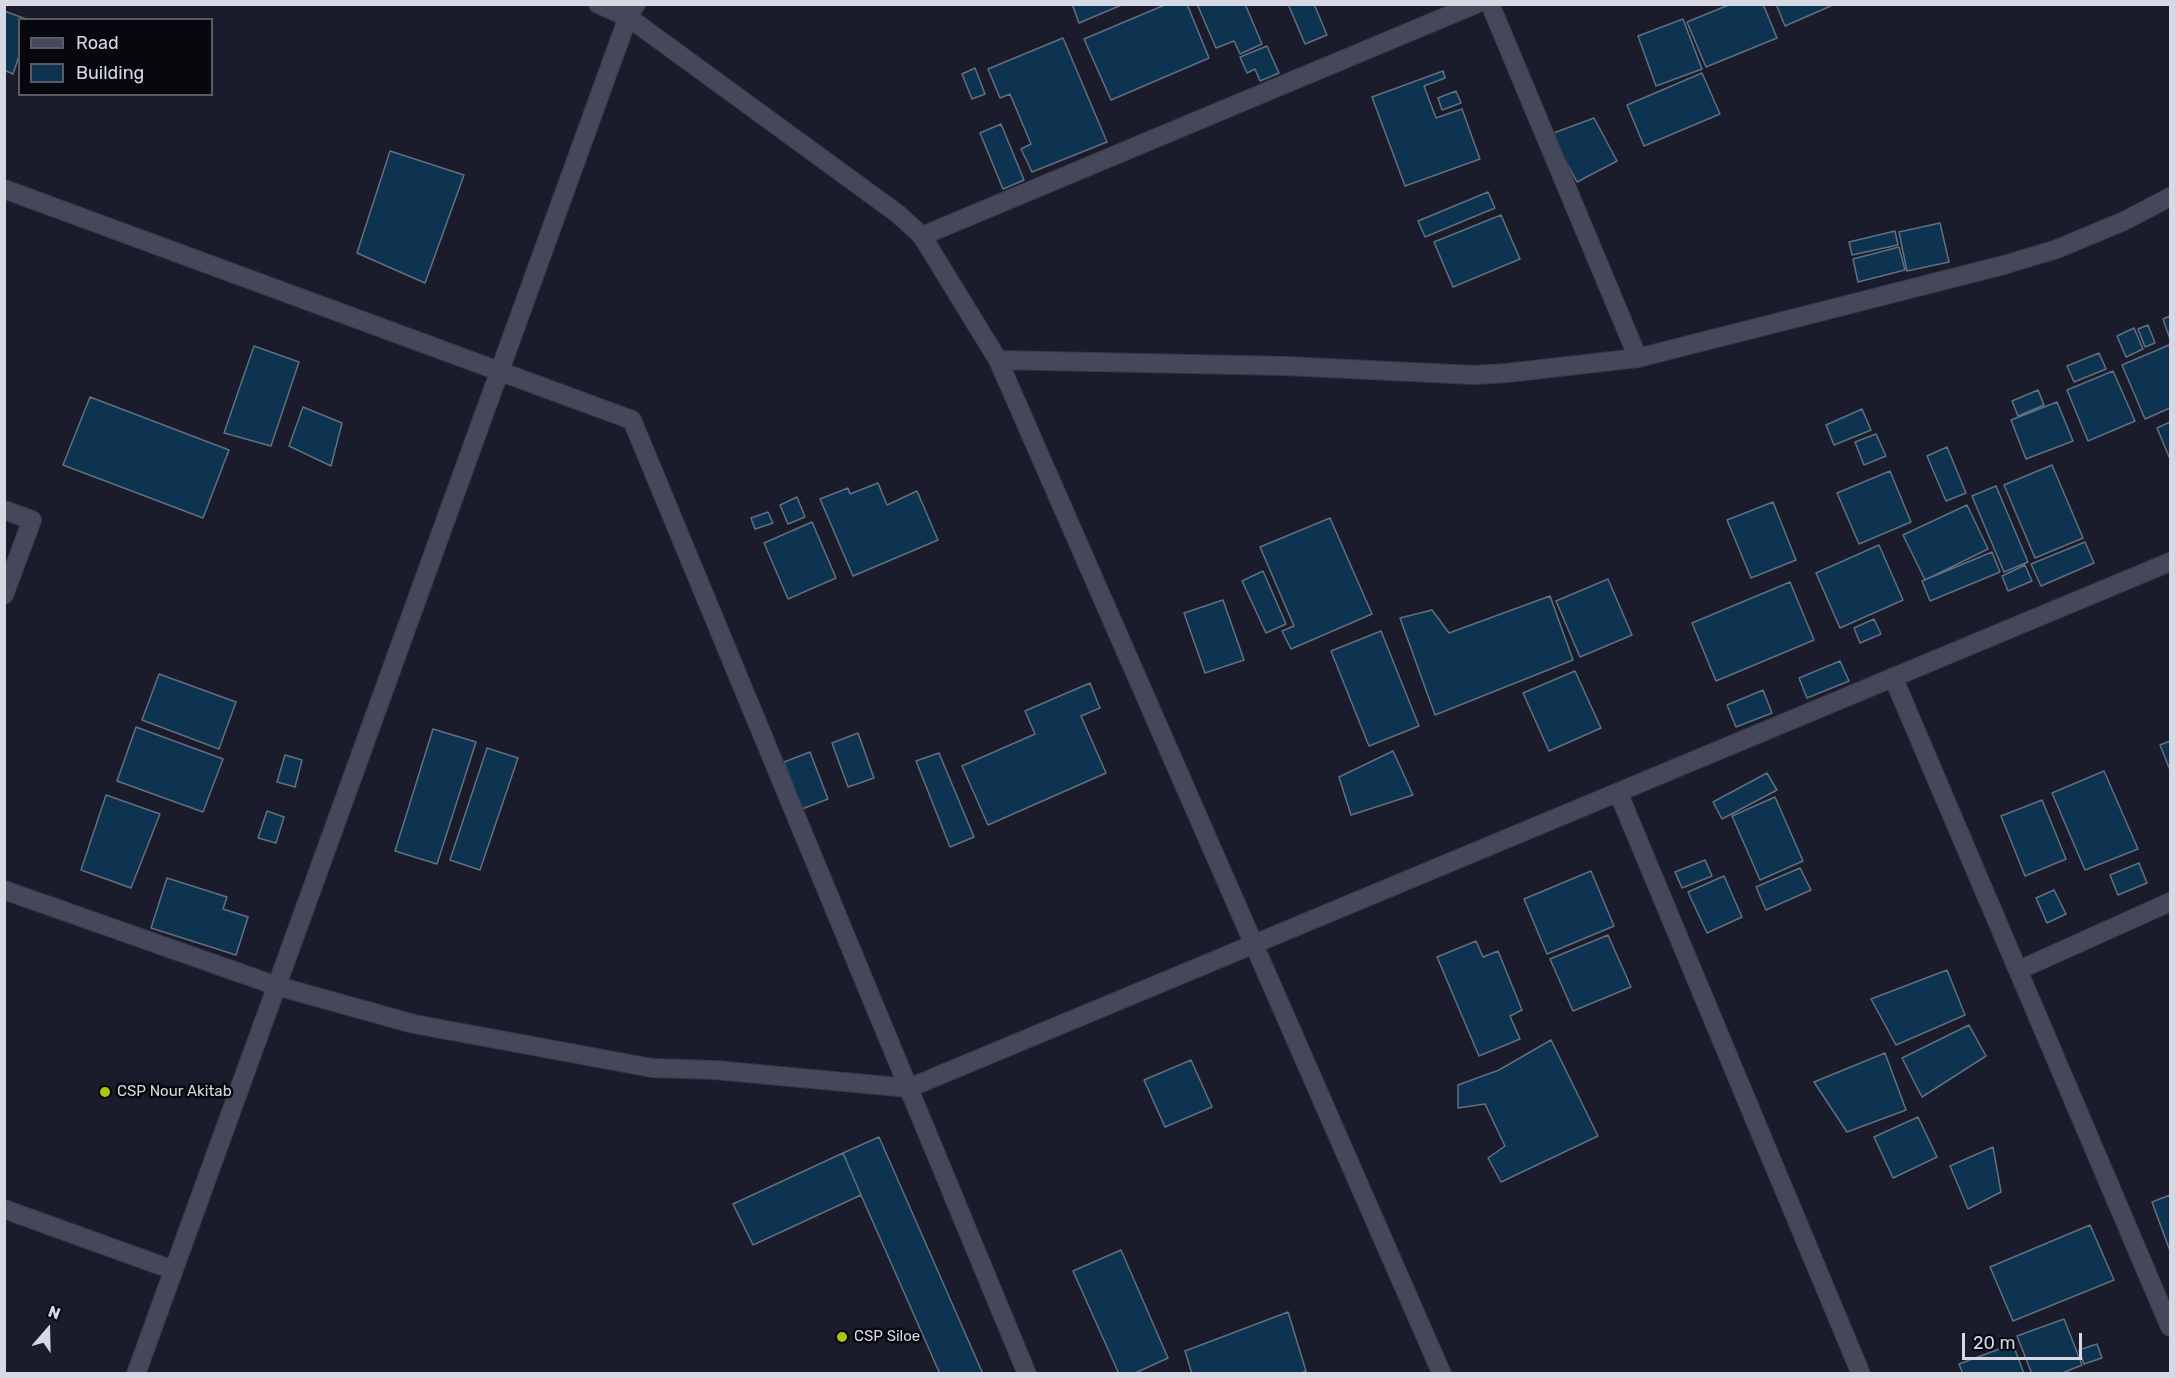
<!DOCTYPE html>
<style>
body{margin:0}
#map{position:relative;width:2175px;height:1378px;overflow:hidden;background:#1a1c2c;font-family:Rubik,sans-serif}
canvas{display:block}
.frame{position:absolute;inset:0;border:6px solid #d6d8e3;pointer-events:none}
.legend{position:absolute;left:18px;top:18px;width:195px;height:78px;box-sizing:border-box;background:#07070e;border:2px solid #5a5b63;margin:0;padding:8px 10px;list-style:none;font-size:18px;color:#d6d8e3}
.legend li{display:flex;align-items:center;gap:12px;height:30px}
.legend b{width:30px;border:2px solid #5a5b63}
.north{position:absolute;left:18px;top:1300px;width:60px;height:60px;-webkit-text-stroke:4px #07070e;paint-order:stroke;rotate:20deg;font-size:16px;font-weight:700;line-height:24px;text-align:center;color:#d6d8e3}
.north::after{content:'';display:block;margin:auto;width:21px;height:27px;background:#d6d8e3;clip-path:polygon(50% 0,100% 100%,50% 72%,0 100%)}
.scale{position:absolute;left:1962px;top:1333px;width:120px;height:27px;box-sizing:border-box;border:3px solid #d6d8e3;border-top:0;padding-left:8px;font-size:18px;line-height:21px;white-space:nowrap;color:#d6d8e3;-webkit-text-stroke:4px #07070e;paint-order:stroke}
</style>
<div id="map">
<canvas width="2175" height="1378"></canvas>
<div class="frame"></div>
<ul class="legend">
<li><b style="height:8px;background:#45485a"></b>Road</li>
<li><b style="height:16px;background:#0e3351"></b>Building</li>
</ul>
<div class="north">N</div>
<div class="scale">20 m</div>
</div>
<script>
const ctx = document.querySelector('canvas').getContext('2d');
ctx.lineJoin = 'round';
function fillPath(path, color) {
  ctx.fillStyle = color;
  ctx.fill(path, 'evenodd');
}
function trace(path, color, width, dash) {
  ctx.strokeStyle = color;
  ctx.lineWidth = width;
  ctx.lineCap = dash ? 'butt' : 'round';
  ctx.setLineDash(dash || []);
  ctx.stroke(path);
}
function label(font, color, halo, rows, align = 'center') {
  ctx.font = font + ' Rubik,sans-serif';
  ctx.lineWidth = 5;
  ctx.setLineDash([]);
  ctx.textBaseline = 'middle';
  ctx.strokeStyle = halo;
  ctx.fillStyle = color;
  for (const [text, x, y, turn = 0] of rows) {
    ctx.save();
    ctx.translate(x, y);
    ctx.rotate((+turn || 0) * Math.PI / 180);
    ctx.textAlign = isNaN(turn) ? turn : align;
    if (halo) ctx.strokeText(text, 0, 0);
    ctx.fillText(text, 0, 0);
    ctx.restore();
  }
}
const building = new Path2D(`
 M 1072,4 L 1124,4 L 1079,23 Z
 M 1167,4 L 1187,4 L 1209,58 L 1111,100 L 1084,39 Z
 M 1197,4 L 1245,4 L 1262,44 L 1240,54 L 1234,41 L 1216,48 Z
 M 1288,4 L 1314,4 L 1327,35 L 1305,44 Z
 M 1731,4 L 1763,4 L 1777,38 L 1706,67 L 1687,22 Z
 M 1776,4 L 1832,4 L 1833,5 L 1785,26 Z
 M 4,11 L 29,20 L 20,20 L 20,53 L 13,74 L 4,70 Z
 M 1683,19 L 1702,69 L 1656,86 L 1638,36 Z
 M 1063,38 L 1107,142 L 1032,172 L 1021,149 L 1031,144 L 1010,94 L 1000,98 L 988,69 Z
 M 1267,46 L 1279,73 L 1260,81 L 1255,69 L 1247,73 L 1240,57 Z
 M 975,68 L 985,94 L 972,99 L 962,74 Z
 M 1443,71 L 1445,78 L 1424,86 L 1436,118 L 1462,109 L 1480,159 L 1405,186 L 1372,97 Z
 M 1702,73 L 1720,114 L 1644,146 L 1627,105 Z
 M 1456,91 L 1461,103 L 1442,110 L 1438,98 Z
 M 1594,118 L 1617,161 L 1577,182 L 1551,134 Z
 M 1001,124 L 1024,180 L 1003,189 L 980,133 Z
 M 390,151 L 464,175 L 425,283 L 357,253 Z
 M 1488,192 L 1495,208 L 1425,237 L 1418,221 Z
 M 1501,215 L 1520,259 L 1453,287 L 1434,242 Z
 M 1940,223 L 1949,262 L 1907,271 L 1899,232 Z
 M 1895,231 L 1898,245 L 1852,255 L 1849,242 Z
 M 1899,247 L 1905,270 L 1858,282 L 1853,259 Z
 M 2170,316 L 2170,339 L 2163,319 Z
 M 2148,325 L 2155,343 L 2145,347 L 2138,329 Z
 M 2134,328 L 2143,349 L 2126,357 L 2117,336 Z
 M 2169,345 L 2170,349 L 2170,408 L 2145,419 L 2122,365 Z
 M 254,346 L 299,362 L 271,446 L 224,433 Z
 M 2099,353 L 2106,369 L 2074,382 L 2067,366 Z
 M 2113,371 L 2135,421 L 2088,441 L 2067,390 Z
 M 2038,390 L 2044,405 L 2018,416 L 2012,401 Z
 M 90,397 L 229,450 L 203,518 L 63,465 Z
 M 2057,402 L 2073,441 L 2026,459 L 2011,420 Z
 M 303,407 L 342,423 L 331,466 L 289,446 Z
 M 1862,409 L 1871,430 L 1834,445 L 1826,425 Z
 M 2170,422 L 2170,459 L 2157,428 Z
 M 1876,434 L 1886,456 L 1864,465 L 1855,442 Z
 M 1947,447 L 1966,493 L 1946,501 L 1927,456 Z
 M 2052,465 L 2083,538 L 2035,558 L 2004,485 Z
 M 1890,471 L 1911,522 L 1859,544 L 1837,493 Z
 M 878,483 L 887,505 L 917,491 L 938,540 L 853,576 L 820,499 L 848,488 L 850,494 Z
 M 1996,486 L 2028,562 L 2004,572 L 1972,496 Z
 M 797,497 L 805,517 L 788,524 L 780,505 Z
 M 1773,502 L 1796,560 L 1751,578 L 1727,520 Z
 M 1967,505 L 1988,549 L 1925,580 L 1903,535 Z
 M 768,512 L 773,523 L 755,529 L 751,518 Z
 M 1330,518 L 1372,614 L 1291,649 L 1282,631 L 1294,626 L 1260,547 Z
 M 812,522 L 836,578 L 788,599 L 764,543 Z
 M 2085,542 L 2094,563 L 2041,586 L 2031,564 Z
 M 1879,545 L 1903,600 L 1840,628 L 1816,573 Z
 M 1992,552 L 2000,572 L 1930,601 L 1922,581 Z
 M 2025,565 L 2032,581 L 2008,591 L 2002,576 Z
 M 1263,571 L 1286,624 L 1266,633 L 1242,581 Z
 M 1608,579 L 1632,635 L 1580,657 L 1556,601 Z
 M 1790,582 L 1814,640 L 1716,681 L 1692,623 Z
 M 1550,596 L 1573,660 L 1435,715 L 1400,618 L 1432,610 L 1449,633 Z
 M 1223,600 L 1244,660 L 1205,673 L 1184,613 Z
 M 1874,619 L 1881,634 L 1860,643 L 1854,628 Z
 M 1381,631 L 1419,726 L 1369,746 L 1331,651 Z
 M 1840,661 L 1849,681 L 1807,698 L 1799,678 Z
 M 1575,671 L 1601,728 L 1549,751 L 1523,693 Z
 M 159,674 L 236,702 L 219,749 L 142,720 Z
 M 1090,683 L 1100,708 L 1081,716 L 1106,773 L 988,825 L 962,766 L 1035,734 L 1025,711 Z
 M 1763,690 L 1772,713 L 1736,727 L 1727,705 Z
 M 136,727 L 223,759 L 203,812 L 117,781 Z
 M 433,729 L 476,742 L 437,864 L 395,851 Z
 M 858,733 L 874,778 L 848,787 L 832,743 Z
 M 2170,741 L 2170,770 L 2160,745 Z
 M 487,748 L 518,758 L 480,870 L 450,860 Z
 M 1393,751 L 1413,795 L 1351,815 L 1339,777 Z
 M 810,752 L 828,799 L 802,809 L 784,762 Z
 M 939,753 L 974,837 L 950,847 L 916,761 Z
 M 285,755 L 302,760 L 295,787 L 277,782 Z
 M 2104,771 L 2138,849 L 2085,870 L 2052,793 Z
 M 1767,773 L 1777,790 L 1722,819 L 1713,802 Z
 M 106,795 L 160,814 L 131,888 L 81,870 Z
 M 1775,797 L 1803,861 L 1760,880 L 1732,816 Z
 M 2042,800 L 2066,859 L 2025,876 L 2001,816 Z
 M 267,811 L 284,817 L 276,843 L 258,838 Z
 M 1705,860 L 1712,876 L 1682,888 L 1675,872 Z
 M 2139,863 L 2147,883 L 2118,895 L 2110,875 Z
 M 1800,868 L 1811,890 L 1766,910 L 1756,887 Z
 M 1591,871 L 1614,926 L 1547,954 L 1524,899 Z
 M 1724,876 L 1742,917 L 1707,933 L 1688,892 Z
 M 167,878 L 227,897 L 223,909 L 248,917 L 236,955 L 151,928 Z
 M 2054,890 L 2066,914 L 2047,923 L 2036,898 Z
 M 1608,935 L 1631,987 L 1573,1011 L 1550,959 Z
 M 1476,941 L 1483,957 L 1498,951 L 1522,1010 L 1510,1016 L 1520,1039 L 1479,1056 L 1437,957 Z
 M 1947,970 L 1965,1015 L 1896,1045 L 1871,999 Z
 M 1969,1025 L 1986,1056 L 1922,1097 L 1902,1058 Z
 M 1551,1040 L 1598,1136 L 1501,1182 L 1488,1158 L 1505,1146 L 1485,1104 L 1458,1108 L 1458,1085 L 1499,1070 Z
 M 1885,1053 L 1906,1110 L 1847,1132 L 1814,1082 Z
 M 1191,1060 L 1212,1107 L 1165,1127 L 1144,1080 Z
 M 1918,1117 L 1937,1157 L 1893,1178 L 1874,1137 Z
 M 879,1137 L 983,1374 L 940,1374 L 861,1195 L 843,1153 Z
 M 1993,1147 L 2001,1192 L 1968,1209 L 1950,1166 Z
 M 843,1153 L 861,1195 L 753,1245 L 733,1204 Z
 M 2170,1195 L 2170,1251 L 2152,1202 Z
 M 2090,1225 L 2114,1280 L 2013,1321 L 1990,1267 Z
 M 1121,1250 L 1168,1358 L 1133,1374 L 1119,1374 L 1073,1271 Z
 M 1288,1312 L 1306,1371 L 1300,1374 L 1192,1374 L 1185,1351 Z
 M 2064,1319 L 2082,1365 L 2060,1374 L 2032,1374 L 2017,1336 Z
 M 2013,1344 L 2024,1374 L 1963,1374 L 1959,1364 Z
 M 2097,1344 L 2102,1358 L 2084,1364 L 2079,1350 Z`);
fillPath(building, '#0e3351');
trace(building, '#60707f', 1.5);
const minor = new Path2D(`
 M 598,4 L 628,17 L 898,214 L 922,236 L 998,360 L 1442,1374
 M 1490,4 L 1638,358
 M 4,189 L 632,420 L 1027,1374
 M 922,236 L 1476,4
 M 998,360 L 1286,366 L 1474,375 L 1507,373 L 1638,358 L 2004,265 L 2057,249 L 2124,221 L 2170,197
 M 4,510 L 32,520 L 4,595
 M 1893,677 L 2170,1327
 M 1618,792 L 1861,1374
 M 4,890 L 277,986 L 414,1024 L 652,1068 L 715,1070 L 909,1088 L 2170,562
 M 2019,970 L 2170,902
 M 4,1209 L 173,1270
 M 136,1374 L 628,17 L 636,4`);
trace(minor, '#383846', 20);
trace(minor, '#45485a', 18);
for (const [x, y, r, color] of [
 [105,1092,6,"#abc614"],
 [842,1337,6,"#abc614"]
]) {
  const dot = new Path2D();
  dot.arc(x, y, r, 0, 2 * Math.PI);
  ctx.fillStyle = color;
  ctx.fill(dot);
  trace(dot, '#07070e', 2);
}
label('15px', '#d6d8e3', '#07070e', [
 ["CSP Nour Akitab",117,1092],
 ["CSP Siloe",854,1337]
], 'left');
</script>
